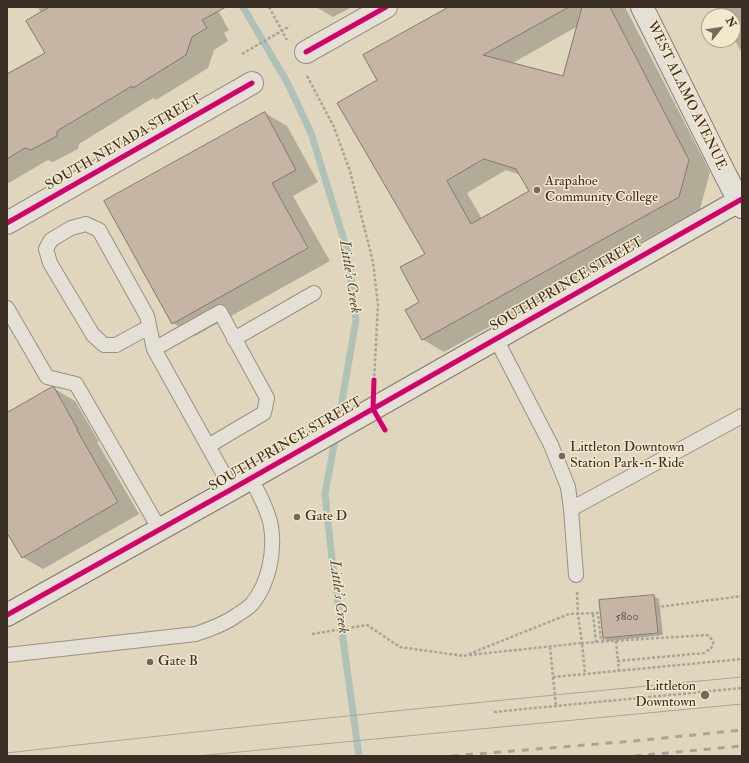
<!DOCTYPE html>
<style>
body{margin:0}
#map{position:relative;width:749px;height:763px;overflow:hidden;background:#dfd6bd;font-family:"IM FELL Double Pica",serif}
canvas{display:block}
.frame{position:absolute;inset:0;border:8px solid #3b2e25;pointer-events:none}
.north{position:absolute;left:701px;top:8px;width:40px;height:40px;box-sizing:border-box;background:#f3e8cc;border:1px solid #a99e89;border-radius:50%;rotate:60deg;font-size:11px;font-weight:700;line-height:16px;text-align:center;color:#3b2e25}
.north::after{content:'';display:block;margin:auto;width:14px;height:18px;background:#74695a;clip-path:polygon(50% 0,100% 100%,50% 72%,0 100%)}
</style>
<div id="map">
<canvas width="749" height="763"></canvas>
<div class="frame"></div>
<div class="north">N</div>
</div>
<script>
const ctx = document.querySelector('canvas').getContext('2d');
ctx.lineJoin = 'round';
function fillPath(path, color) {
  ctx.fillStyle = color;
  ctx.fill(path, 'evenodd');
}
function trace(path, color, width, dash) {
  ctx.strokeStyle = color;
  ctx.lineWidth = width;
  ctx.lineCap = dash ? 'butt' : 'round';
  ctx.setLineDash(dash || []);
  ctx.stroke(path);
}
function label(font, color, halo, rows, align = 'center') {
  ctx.font = font + ' "IM FELL Double Pica",serif';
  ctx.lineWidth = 3;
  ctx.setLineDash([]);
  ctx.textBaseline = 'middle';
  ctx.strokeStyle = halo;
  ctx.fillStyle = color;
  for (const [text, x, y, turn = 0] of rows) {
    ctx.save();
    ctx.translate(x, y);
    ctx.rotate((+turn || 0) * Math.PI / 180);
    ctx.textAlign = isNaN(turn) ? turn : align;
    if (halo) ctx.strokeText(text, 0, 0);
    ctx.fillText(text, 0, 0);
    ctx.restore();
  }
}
fillPath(new Path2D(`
 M 38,7 L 216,7 L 229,30 L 224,33 L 228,41 L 214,50 L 208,68 L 156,100 L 153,98 L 79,144 L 78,149 L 53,162 L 48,160 L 7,184 L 7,76 L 46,53 L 41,13 Z
 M 316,7 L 352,7 L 333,17 Z
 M 451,7 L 625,7 L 710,172 L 700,209 L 444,352 L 422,339 L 421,303 L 426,254 L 378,81 ZM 578,26 L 564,77 L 511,64 ZM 506,170 L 521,175 L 530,191 L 482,219 L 467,193 Z
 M 716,7 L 742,7 L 742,53 L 733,37 L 733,16 L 721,16 Z
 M 265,113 L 287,126 L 318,182 L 293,196 L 330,261 L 195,336 L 173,323 L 106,202 Z
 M 53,388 L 75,401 L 99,442 L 97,442 L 139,514 L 43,569 L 22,557 L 7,531 L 7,414 Z
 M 654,596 L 659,599 L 663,635 L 610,641 L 604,638 Z`), '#0003');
trace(new Path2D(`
 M 243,7 L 287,82 L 311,133 L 348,253 L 356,320 L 338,424
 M 336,434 L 325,494 L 332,559 L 359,756`), '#b0c2b7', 7);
const building = new Path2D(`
 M 50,7 L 226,7 L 202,20 L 207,28 L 192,37 L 186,55 L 133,88 L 132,86 L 57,131 L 57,136 L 31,150 L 25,148 L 7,159 L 7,74 L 45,53 L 26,21 Z
 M 449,7 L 569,7 L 483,55 L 563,76 L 582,7 L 610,7 L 689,160 L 679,197 L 422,340 L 405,310 L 419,302 L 400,267 L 425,254 L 337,103 L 377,80 L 363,55 ZM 484,159 L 516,169 L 529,191 L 471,224 L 447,181 Z
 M 265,112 L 296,170 L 272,183 L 308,248 L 172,324 L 104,201 Z
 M 52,387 L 54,387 L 78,430 L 77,430 L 118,502 L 22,558 L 7,533 L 7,413 Z
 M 654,595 L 658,633 L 603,638 L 599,600 Z`);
fillPath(building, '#c6b4a5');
trace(building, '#817a6d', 1);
const lane = new Path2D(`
 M 7,308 L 47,377 L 76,384 L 160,530
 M 149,327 L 116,345 L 104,345 L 93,335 L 50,263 L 46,249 L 51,240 L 71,228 L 86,224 L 99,230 L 147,316 L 154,349 L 232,489
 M 234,339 L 314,293
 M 496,339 L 551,445 L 568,487 L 571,509 L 576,575
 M 154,349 L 220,312 L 267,398 L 264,413 L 208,446
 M 571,509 L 742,416
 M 7,655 L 196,634 C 210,629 225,624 237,615 C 242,612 248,608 252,604 C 269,583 275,552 271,526 C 268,509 258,493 251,478`);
const street = new Path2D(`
 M 306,52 L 386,7
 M 7,223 L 252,83`);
const secondary = new Path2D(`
 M 642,7 L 724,172 L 742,207
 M 7,615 L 232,489 L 742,199`);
trace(lane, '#989182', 16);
trace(street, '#989182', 24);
trace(secondary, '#817a6d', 24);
trace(new Path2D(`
 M 269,7 L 287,40
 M 307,76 L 334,127 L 350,171 L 373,262 L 378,305 L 374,380
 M 577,592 L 578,614 L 582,643 L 596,642 L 593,614
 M 312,634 L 367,625 L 400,647 L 464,656 L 569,614 L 598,613 L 601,640 L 661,634 L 658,607 L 742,596
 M 616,641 L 618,661
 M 596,642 L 707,635 C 717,642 714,648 704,653 L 618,661 L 619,671
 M 550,647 L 553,677 L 742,659
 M 469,655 L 582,643 L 585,674
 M 553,677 L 556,706
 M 494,712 L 742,688`), '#a9a499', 2.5, [3, 2]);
trace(lane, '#e5e0d5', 14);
trace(street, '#e5e0d5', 22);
trace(secondary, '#e5e0d5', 22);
trace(new Path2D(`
 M 7,753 C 252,725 497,700 742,677
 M 197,756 L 742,704`), '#a9a499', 1);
trace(new Path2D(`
 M 452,756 L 634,741 L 742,730
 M 634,756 L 742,746`), '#a9a499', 3, [7, 7]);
trace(new Path2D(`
 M 242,54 L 290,26`), '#a9a499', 2.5, [3, 2]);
trace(new Path2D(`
 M 306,52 L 386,7
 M 7,223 L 252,83
 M 374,380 L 373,409 L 385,430
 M 7,615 L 232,489 L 742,199`), '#d6006c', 5);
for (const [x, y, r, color] of [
 [537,190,4,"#74695a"],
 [562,456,4,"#74695a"],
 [297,517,4,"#74695a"],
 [150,662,4,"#74695a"],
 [705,695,5,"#74695a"]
]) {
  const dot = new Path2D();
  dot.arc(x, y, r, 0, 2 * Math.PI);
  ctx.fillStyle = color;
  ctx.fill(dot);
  trace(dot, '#f3e8cc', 1.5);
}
label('12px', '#5e5045', null, [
 ["5800",627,617]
]);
label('14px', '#3b2e25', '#f3e8cc', [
 ["WEST ALAMO AVENUE",686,96,64],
 ["SOUTH NEVADA STREET",124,143,-30],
 ["SOUTH PRINCE STREET",567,285,-30],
 ["SOUTH PRINCE STREET",286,445,-30]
]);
label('14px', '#3b2e25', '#f3e8cc', [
 ["Arapahoe",545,182],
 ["Community College",545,198],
 ["Littleton Downtown",570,448],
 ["Station Park-n-Ride",570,464],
 ["Gate D",305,517],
 ["Gate B",158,662],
 ["Littleton",696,687,"right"],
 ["Downtown",696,703,"right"]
], 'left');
label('italic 15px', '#535149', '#f3e8cc', [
 ["Little's Creek",349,277,81],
 ["Little's Creek",338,597,83]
]);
</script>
